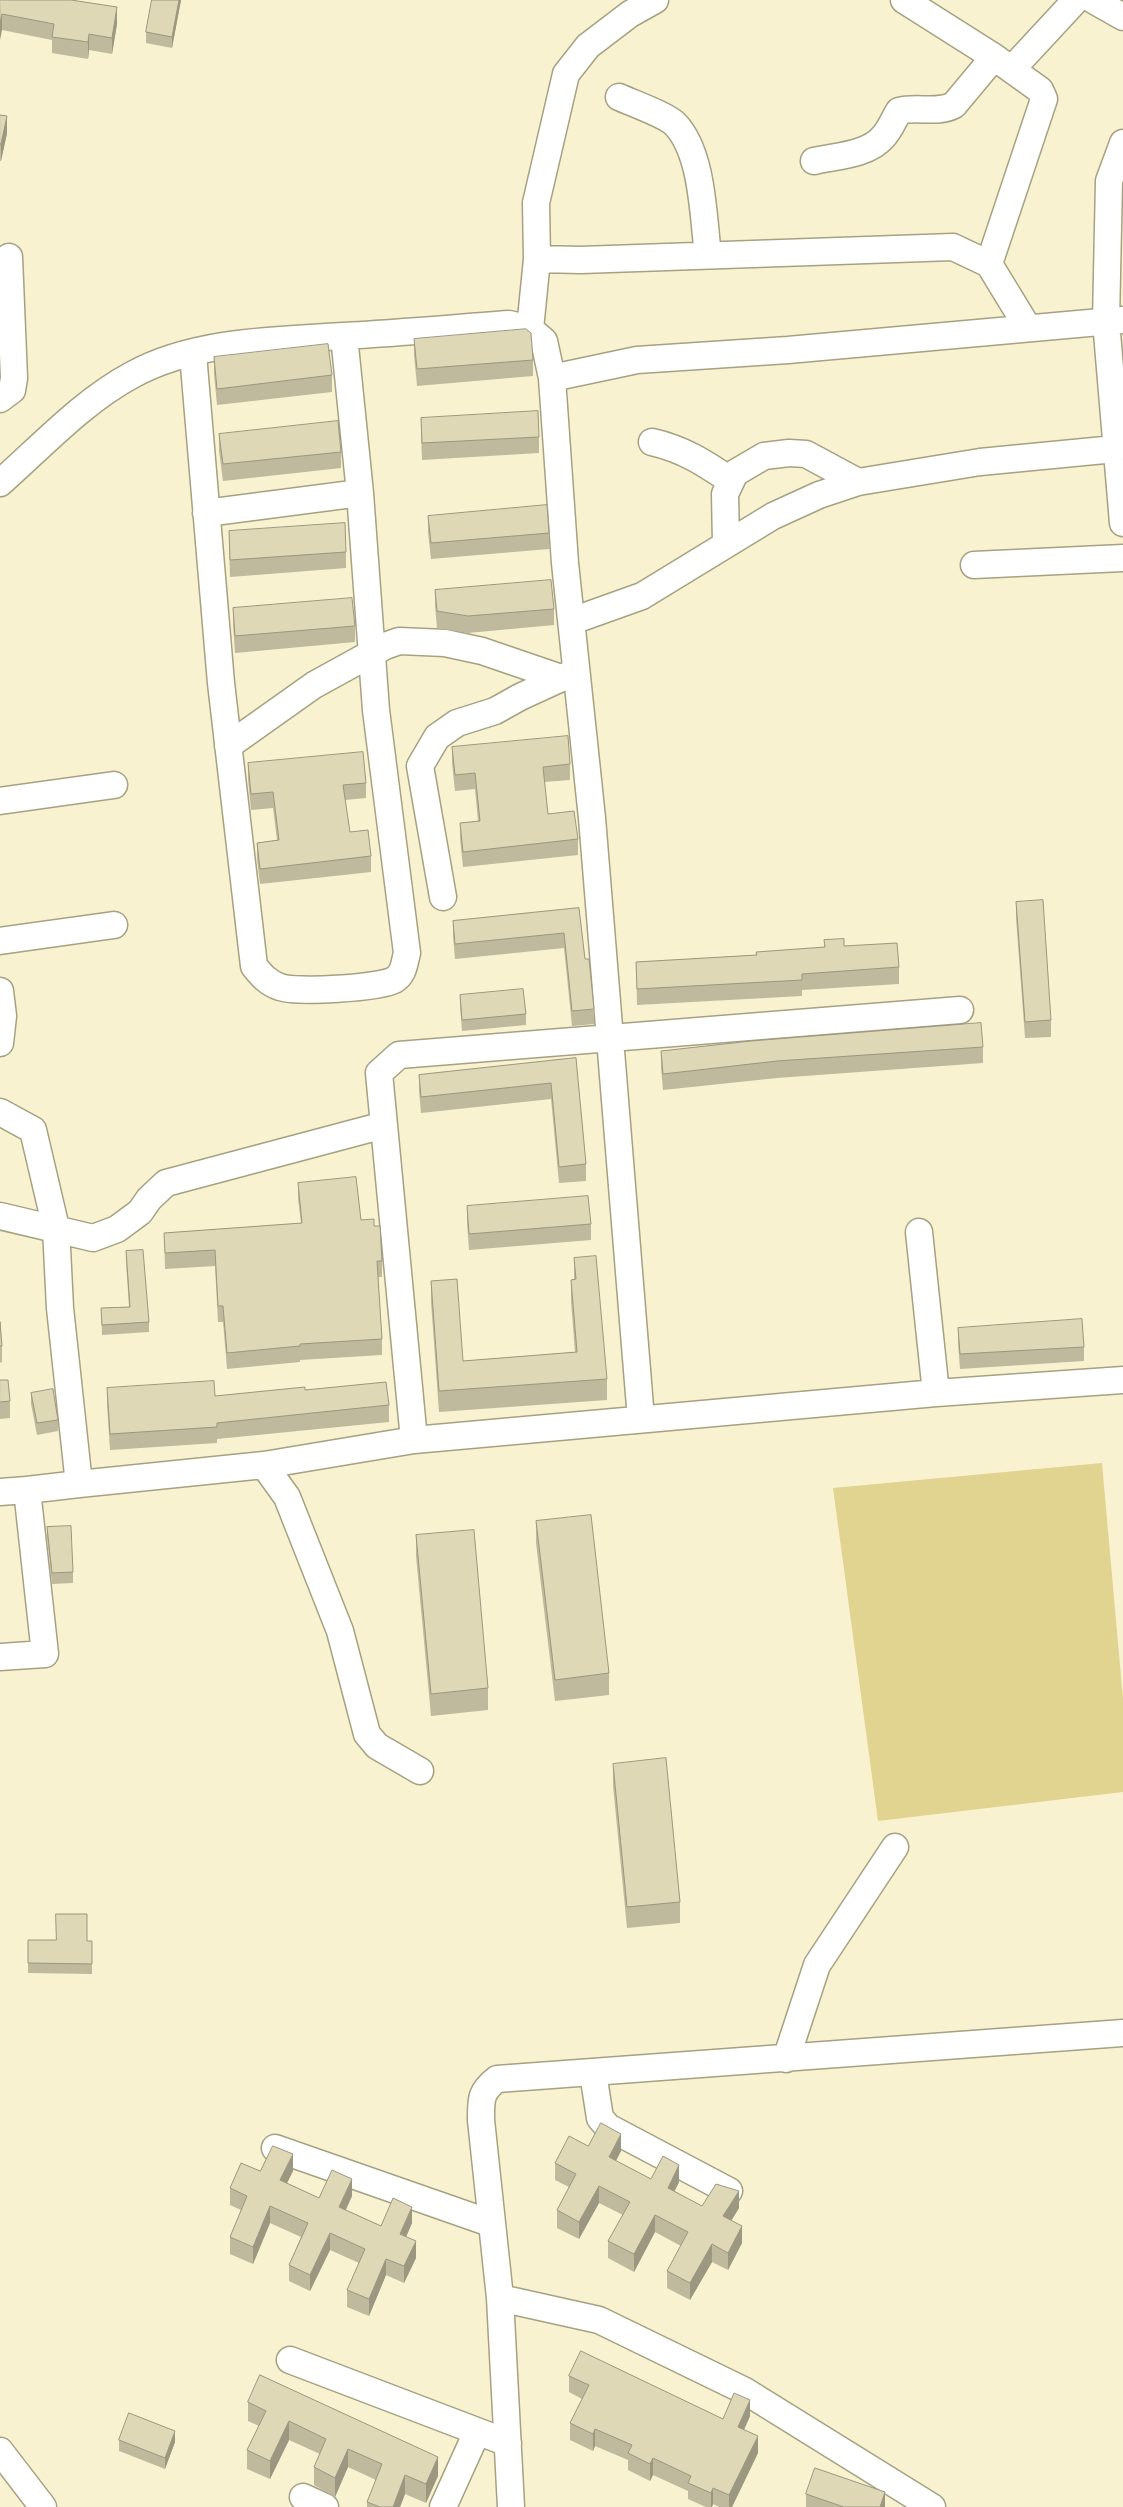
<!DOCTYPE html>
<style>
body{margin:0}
canvas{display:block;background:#f8f2d0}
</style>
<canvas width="1123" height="2507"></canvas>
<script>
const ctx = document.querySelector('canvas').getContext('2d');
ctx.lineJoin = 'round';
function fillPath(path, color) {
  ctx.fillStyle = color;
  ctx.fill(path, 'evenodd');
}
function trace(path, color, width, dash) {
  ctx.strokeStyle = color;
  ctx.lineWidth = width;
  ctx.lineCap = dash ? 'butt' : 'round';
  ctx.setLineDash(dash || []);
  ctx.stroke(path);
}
fillPath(new Path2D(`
 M 1102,1463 L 1123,1699 L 1123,1792 L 878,1821 L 833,1488 Z`), '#e1d490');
const minor = new Path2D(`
 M 904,0 L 994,57
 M 1093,0 L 1123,17
 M 1012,69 L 1076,0
 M 619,97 C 632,103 666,115 675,124 C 703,153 703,216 708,255
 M 1123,143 L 1109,181 L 1106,321 L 1123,523
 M 814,161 C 836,156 868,155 883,137 C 890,130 894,119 899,111 C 917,106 938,114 954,105 L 994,57 L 1040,90 L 1044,99 L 989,264
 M 537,259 L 536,203 L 566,74 L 588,46 L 630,14 L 655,0
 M 530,329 L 537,259 L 581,260 L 953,247 L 989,264 L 1028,328
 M 193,354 L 221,683 L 254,966 C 261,975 268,983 280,987 C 296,993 379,988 394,980 C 404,974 404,964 407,953 L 376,710 L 360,493 L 344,336
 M 552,378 L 637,360 L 788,350 L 1123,320
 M 0,399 L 12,390 L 14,378 L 9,257
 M 652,442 C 683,449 705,463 731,481
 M 0,483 C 42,446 82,402 132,375 C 193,341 275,340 343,336 C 398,333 454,328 509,324 L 530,329 L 544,341 L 552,378 L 565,563 L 592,818 L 641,1419
 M 206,513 L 360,493
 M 726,544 L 725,494 L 735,473 L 764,456 L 789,453 L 806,454 L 858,482
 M 974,565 L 1123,558
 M 572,621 L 642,596 L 773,516 L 819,495 L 858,482 L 980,462 L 1115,449
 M 228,746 L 314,685 L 385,646 L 399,641 L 445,643 L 482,651 L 561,678
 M 0,801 L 114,785
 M 443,897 L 420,766 L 437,737 L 457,723 L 495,711 L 520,697 L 568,675
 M 0,941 L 114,925
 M 0,991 L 3,1016 L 0,1043
 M 0,1112 L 33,1130 L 56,1228 L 60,1308 L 79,1484 L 27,1490
 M 0,1216 L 93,1238 L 117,1229 L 140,1212 L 149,1199 L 166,1183 L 384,1125
 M 919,1232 L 936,1393
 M 414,1440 L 379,1073 L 399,1055 L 960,1010
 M 264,1465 L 287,1497 L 340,1631 L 367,1734 L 377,1746 L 420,1771
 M 79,1484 L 264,1465 L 414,1440 L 936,1393 L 1123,1380
 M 0,1492 L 27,1490 L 45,1654 L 0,1657
 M 786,2059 L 817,1965 L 895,1847
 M 593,2073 L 600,2118 L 608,2127 L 729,2191
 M 275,2148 L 490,2223
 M 500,2298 L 599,2320 L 745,2391 L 932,2507
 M 290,2360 L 508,2443
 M 0,2451 L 43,2507
 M 303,2497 L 325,2507
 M 443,2507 L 477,2432
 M 511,2507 L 500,2298 L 481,2120 C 481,2100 480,2092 497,2079 L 1123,2033`);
trace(minor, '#a6a181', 29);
trace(minor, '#fff', 26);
fillPath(new Path2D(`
 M 0,0 L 117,24 L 112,54 L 89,50 L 88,59 L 52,53 L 52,40 L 2,30 Z
 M 181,0 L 172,48 L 146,43 L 146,32 Z
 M 0,115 L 7,133 L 1,161 L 0,161 Z
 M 414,339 L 533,360 L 533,376 L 417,386 L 414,355 Z
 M 214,357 L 332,375 L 332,392 L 217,405 L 214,374 Z
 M 421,418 L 539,437 L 539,453 L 422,460 L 421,434 Z
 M 219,434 L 341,452 L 341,468 L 223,481 L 219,451 Z
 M 428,516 L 549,533 L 549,549 L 431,559 L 428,532 Z
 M 229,531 L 346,552 L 346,568 L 230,577 L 229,547 Z
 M 435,590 L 554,609 L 554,625 L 468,633 L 437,628 L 435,606 Z
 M 233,608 L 355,626 L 355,642 L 235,653 L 233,625 Z
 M 452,747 L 570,764 L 570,780 L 544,782 L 548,814 L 578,839 L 578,855 L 463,867 L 460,839 L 460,823 L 478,821 L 475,789 L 455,791 L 452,763 Z
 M 248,763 L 366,783 L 366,798 L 345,800 L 350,832 L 371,856 L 371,872 L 260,884 L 257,859 L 257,843 L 277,840 L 273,808 L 251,810 L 248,779 Z
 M 1016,902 L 1051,1020 L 1051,1037 L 1025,1038 L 1016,918 Z
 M 579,908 L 585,959 L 594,1009 L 594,1024 L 572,1026 L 564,948 L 455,959 L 453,936 L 453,921 Z
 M 824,940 L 844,946 L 899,967 L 899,984 L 802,990 L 802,996 L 637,1005 L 636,962 L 756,955 L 824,947 Z
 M 460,995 L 526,1014 L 526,1025 L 462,1031 L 460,1006 Z
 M 983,1047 L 983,1063 L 777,1078 L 663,1090 L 661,1068 L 661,1051 Z
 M 576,1058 L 586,1164 L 586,1181 L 559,1183 L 551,1099 L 421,1113 L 419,1091 L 419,1075 Z
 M 298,1183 L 361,1220 L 374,1226 L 382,1261 L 382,1277 L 378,1277 L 382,1339 L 382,1355 L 300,1360 L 300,1362 L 227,1369 L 223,1322 L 218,1322 L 215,1266 L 165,1269 L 164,1233 L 301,1223 L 298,1199 Z
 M 467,1206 L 591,1224 L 591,1240 L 469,1250 L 467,1222 Z
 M 126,1251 L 149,1322 L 149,1332 L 102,1335 L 101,1308 L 129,1307 L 126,1262 Z
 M 574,1258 L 607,1379 L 607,1400 L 439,1412 L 431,1302 L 431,1281 L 463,1361 L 575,1352 L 571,1301 L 571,1280 L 574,1280 Z
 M 0,1322 L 2,1346 L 2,1362 L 0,1363 Z
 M 958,1328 L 1084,1347 L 1084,1361 L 960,1369 L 958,1343 Z
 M 0,1380 L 10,1401 L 10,1418 L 0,1419 Z
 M 107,1388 L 215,1396 L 305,1390 L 389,1405 L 389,1422 L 217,1439 L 217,1443 L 110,1450 L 107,1404 Z
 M 31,1393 L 58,1420 L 58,1431 L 37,1435 L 31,1404 Z
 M 536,1521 L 609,1673 L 609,1695 L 555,1701 L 536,1543 Z
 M 47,1527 L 73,1572 L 73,1583 L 52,1584 L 47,1538 Z
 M 416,1535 L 488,1688 L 488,1710 L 431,1716 L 416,1556 Z
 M 613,1764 L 680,1902 L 680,1923 L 627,1928 L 613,1786 Z
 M 28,1940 L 92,1941 L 92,1974 L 28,1973 Z
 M 588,2146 L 621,2151 L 616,2161 L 651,2179 L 679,2182 L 674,2191 L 702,2206 L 739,2208 L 731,2221 L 742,2243 L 728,2270 L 712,2262 L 690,2300 L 667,2288 L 667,2271 L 681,2246 L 655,2232 L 634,2272 L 608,2258 L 608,2241 L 623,2215 L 599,2203 L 579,2239 L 557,2228 L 557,2210 L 569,2187 L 555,2180 L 555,2163 Z
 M 260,2171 L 293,2171 L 287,2183 L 319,2198 L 352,2196 L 346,2210 L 381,2226 L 412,2223 L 406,2237 L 416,2258 L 404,2283 L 386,2275 L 369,2316 L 347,2307 L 347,2290 L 359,2263 L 330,2250 L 310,2291 L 289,2281 L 289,2265 L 301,2237 L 270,2223 L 253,2264 L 230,2254 L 230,2237 L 241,2210 L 230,2205 L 230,2188 Z
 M 569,2376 L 723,2419 L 750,2416 L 744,2430 L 758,2453 L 732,2507 L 719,2507 L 713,2504 L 712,2507 L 706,2507 L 688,2499 L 688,2491 L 653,2475 L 650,2481 L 628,2470 L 628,2460 L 595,2446 L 593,2451 L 570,2440 L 570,2423 L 582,2399 L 569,2392 Z
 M 248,2402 L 438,2476 L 426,2503 L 405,2494 L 400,2507 L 367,2507 L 367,2502 L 376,2480 L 348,2467 L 335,2497 L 314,2485 L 314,2467 L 320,2454 L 289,2440 L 270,2479 L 247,2469 L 247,2450 L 259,2426 L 248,2421 Z
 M 119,2440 L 175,2442 L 165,2469 L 119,2451 Z
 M 806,2494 L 885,2507 L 806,2507 Z`), '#bfba9d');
fillPath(new Path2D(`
 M 179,0 L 181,0 L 172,48 L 172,37 Z
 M 117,7 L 117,24 L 112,54 L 112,38 Z
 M 2,14 L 2,30 L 0,40 L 0,23 Z
 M 89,34 L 89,50 L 88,59 L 88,42 Z
 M 7,116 L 7,133 L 1,161 L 1,144 Z
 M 621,2134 L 621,2151 L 609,2174 L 609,2157 Z
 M 293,2154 L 293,2171 L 280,2197 L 280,2180 Z
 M 679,2165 L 679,2182 L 668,2205 L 668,2188 Z
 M 352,2179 L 352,2196 L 339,2224 L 339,2207 Z
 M 599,2186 L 599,2203 L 579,2239 L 579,2222 Z
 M 739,2191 L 739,2208 L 723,2234 L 723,2216 Z
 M 270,2206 L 270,2223 L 253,2264 L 253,2247 Z
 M 412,2207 L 412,2223 L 400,2251 L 400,2234 Z
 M 655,2215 L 655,2232 L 634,2272 L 634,2254 Z
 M 742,2226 L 742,2243 L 728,2270 L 728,2253 Z
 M 330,2233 L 330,2250 L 310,2291 L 310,2275 Z
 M 416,2241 L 416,2258 L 404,2283 L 404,2266 Z
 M 712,2244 L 712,2262 L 690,2300 L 690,2283 Z
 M 386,2259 L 386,2275 L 369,2316 L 369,2299 Z
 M 750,2400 L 750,2416 L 738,2443 L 738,2427 Z
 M 289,2421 L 289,2440 L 270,2479 L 270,2461 Z
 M 595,2429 L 595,2446 L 593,2451 L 593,2434 Z
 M 175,2431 L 175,2442 L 165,2469 L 165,2458 Z
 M 758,2436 L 758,2453 L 732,2507 L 729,2507 L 729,2495 Z
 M 348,2449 L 348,2467 L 335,2497 L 335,2478 Z
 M 438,2457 L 438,2476 L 426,2503 L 426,2484 Z
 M 653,2458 L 653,2475 L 650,2481 L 650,2464 Z
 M 405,2475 L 405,2494 L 400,2507 L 393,2507 Z
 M 713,2488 L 713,2504 L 712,2507 L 711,2507 L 711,2493 Z
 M 885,2492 L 885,2507 L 880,2507 Z`), '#9b9780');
const building = new Path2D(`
 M 0,0 L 71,0 L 117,7 L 112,38 L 89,34 L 88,42 L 52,37 L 54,24 L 2,14 L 0,23 Z
 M 152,0 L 179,0 L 172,37 L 146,32 Z
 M 0,115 L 7,116 L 1,144 L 0,144 Z
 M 526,329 L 531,333 L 533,360 L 417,369 L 414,339 Z
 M 328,344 L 332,375 L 217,389 L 214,357 Z
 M 538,411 L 539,437 L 422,443 L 421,418 Z
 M 338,421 L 341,452 L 223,464 L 219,434 Z
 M 547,505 L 549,533 L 431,543 L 428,516 Z
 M 345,523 L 346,552 L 230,560 L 229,531 Z
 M 551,580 L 554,609 L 468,616 L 437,611 L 435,590 Z
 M 352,598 L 355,626 L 235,636 L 233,608 Z
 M 568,736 L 570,764 L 543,767 L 548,814 L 574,811 L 578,839 L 463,852 L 460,823 L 480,821 L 475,773 L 455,775 L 452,747 Z
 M 363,752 L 366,783 L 343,785 L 350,832 L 368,830 L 371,856 L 260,869 L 257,843 L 279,840 L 273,792 L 251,794 L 248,763 Z
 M 1043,900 L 1051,1020 L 1025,1022 L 1016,902 Z
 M 579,908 L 585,959 L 589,959 L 594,1009 L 572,1011 L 564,933 L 455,944 L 453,921 Z
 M 844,939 L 844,946 L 897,943 L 899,967 L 802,974 L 802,980 L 637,989 L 636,962 L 757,955 L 756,952 L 825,947 L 824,940 Z
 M 523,989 L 526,1014 L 462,1020 L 460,995 Z
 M 981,1023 L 983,1047 L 777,1061 L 663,1074 L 661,1051 L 751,1041 Z
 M 576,1058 L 586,1164 L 559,1167 L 551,1083 L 421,1097 L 419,1075 Z
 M 356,1177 L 361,1220 L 374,1219 L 374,1226 L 380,1226 L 382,1261 L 377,1261 L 382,1339 L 300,1344 L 300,1346 L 227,1353 L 223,1306 L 218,1306 L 215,1250 L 165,1253 L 164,1233 L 302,1223 L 298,1183 Z
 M 588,1196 L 591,1224 L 469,1234 L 467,1206 Z
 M 143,1250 L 149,1322 L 102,1325 L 101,1308 L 130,1307 L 126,1251 Z
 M 596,1256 L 607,1379 L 439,1391 L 431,1281 L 457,1279 L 463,1361 L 577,1352 L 571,1280 L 576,1279 L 574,1258 Z
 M 1082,1319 L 1084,1347 L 960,1354 L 958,1328 Z
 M 0,1322 L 2,1346 L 0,1346 Z
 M 0,1380 L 8,1380 L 10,1401 L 0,1402 Z
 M 214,1381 L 215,1396 L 305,1387 L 305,1390 L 386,1382 L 389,1405 L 217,1423 L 217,1427 L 110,1434 L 107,1388 Z
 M 53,1389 L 58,1420 L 37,1423 L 31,1393 Z
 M 591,1515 L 609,1673 L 555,1680 L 536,1521 Z
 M 71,1526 L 73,1572 L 52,1573 L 47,1527 Z
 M 474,1530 L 488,1688 L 431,1694 L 416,1535 Z
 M 666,1758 L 680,1902 L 627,1907 L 613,1764 Z
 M 56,1914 L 87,1914 L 87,1941 L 92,1941 L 92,1964 L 28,1963 L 28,1940 L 56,1940 Z
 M 601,2123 L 621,2134 L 609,2157 L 651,2179 L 663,2156 L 679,2165 L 668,2188 L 702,2206 L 716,2184 L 739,2191 L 723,2216 L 742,2226 L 728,2253 L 712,2244 L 690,2283 L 667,2271 L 688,2232 L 655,2215 L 634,2254 L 608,2241 L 630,2202 L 599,2186 L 579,2222 L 557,2210 L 576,2174 L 555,2163 L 569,2136 L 588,2146 Z
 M 273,2146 L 293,2154 L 280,2180 L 319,2198 L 332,2170 L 352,2179 L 339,2207 L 381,2226 L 393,2198 L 412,2207 L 400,2234 L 416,2241 L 404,2266 L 386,2259 L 369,2299 L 347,2290 L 365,2249 L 330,2233 L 310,2275 L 289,2265 L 308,2223 L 270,2206 L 253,2247 L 230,2237 L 247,2196 L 230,2188 L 241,2163 L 260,2171 Z
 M 581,2351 L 723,2419 L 734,2393 L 750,2400 L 738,2427 L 758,2436 L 729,2495 L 713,2488 L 711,2493 L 688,2483 L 691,2476 L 653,2458 L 650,2464 L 628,2453 L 632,2445 L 595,2429 L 593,2434 L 570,2423 L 589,2385 L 569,2376 Z
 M 260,2375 L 438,2457 L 426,2484 L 405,2475 L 393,2507 L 380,2507 L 367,2502 L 382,2464 L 348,2449 L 335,2478 L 314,2467 L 326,2439 L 289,2421 L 270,2461 L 247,2450 L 266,2411 L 248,2402 Z
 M 129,2413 L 175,2431 L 165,2458 L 119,2440 Z
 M 815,2468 L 885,2492 L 880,2507 L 844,2507 L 806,2494 Z`);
fillPath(building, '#ded8b7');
trace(building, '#9b9780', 1);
</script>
